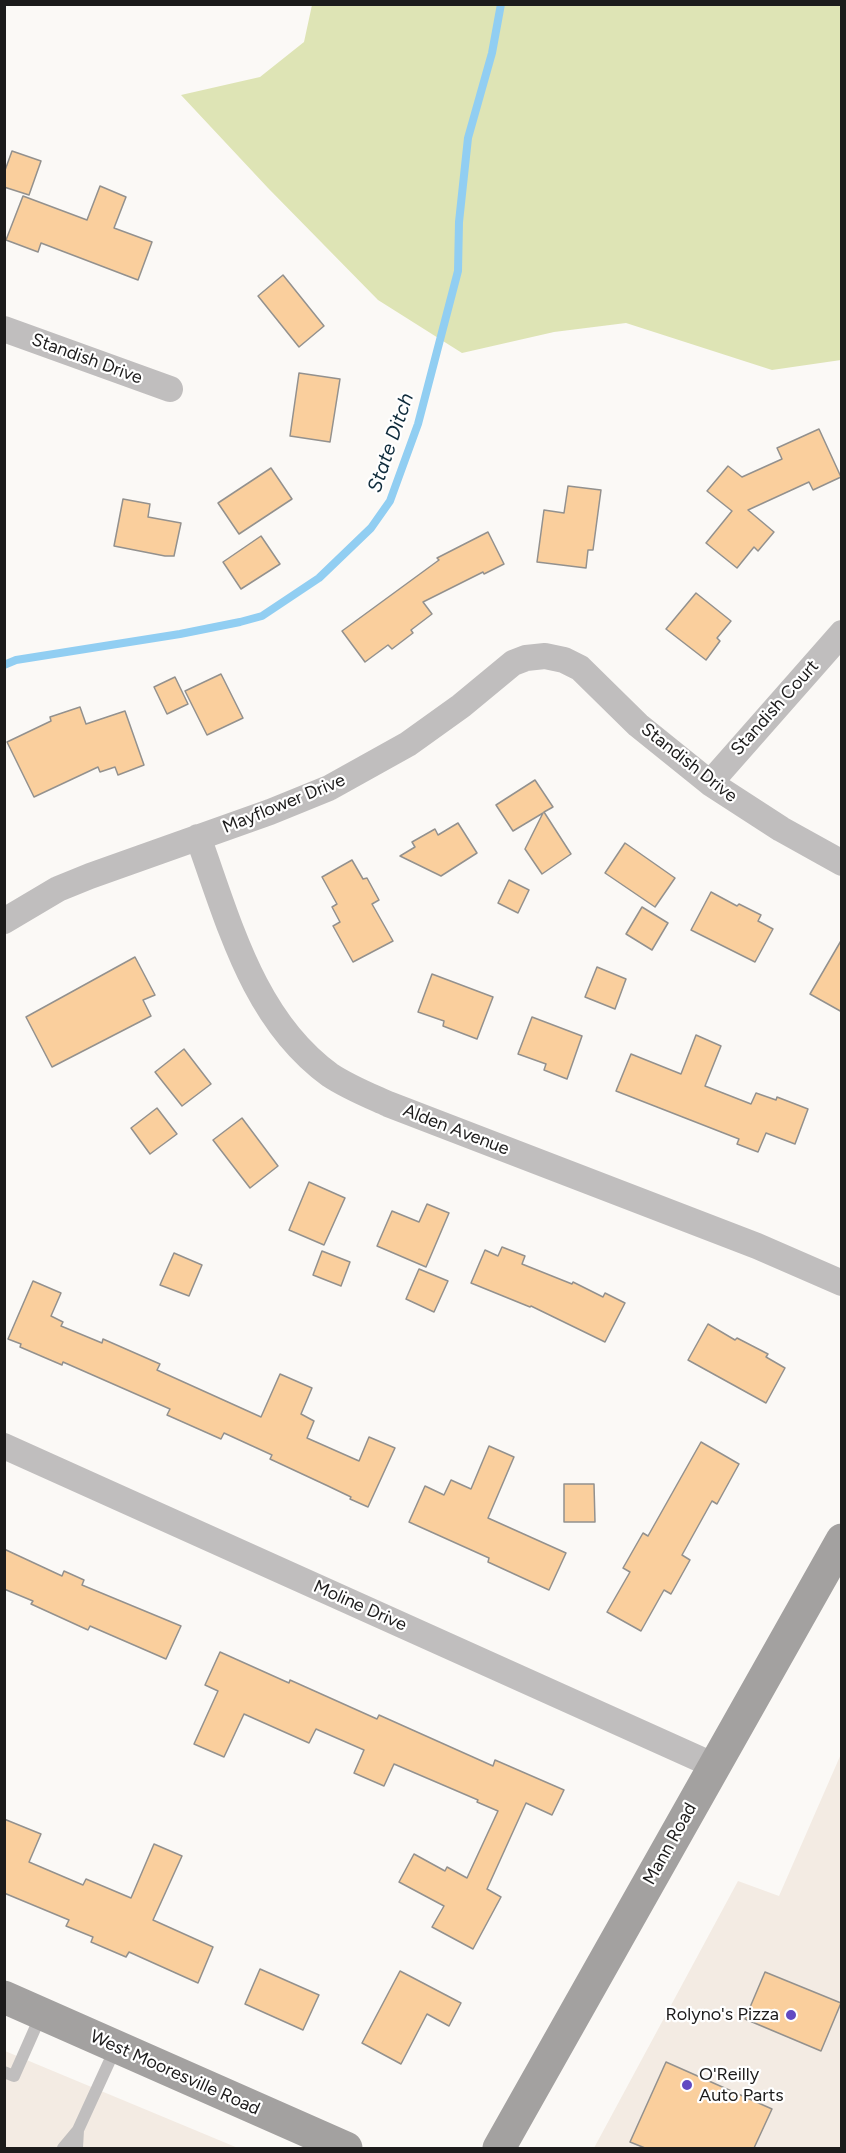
<!DOCTYPE html>
<style>
body{margin:0}
#map{position:relative;width:846px;height:2153px;overflow:hidden;background:#fbf9f6;font-family:Figtree,sans-serif}
canvas{display:block}
.frame{position:absolute;inset:0;border:6px solid #1c1b1b;pointer-events:none}
</style>
<div id="map">
<canvas width="846" height="2153"></canvas>
<div class="frame"></div>
</div>
<script>
const ctx = document.querySelector('canvas').getContext('2d');
ctx.lineJoin = 'round';
function fillPath(path, color) {
  ctx.fillStyle = color;
  ctx.fill(path, 'evenodd');
}
function trace(path, color, width, dash) {
  ctx.strokeStyle = color;
  ctx.lineWidth = width;
  ctx.lineCap = dash ? 'butt' : 'round';
  ctx.setLineDash(dash || []);
  ctx.stroke(path);
}
function label(font, color, halo, rows, align = 'center') {
  ctx.font = font + ' Figtree,sans-serif';
  ctx.lineWidth = 4.5;
  ctx.setLineDash([]);
  ctx.textBaseline = 'middle';
  ctx.strokeStyle = halo;
  ctx.fillStyle = color;
  for (const [text, x, y, turn = 0] of rows) {
    ctx.save();
    ctx.translate(x, y);
    ctx.rotate((+turn || 0) * Math.PI / 180);
    ctx.textAlign = isNaN(turn) ? turn : align;
    if (halo) ctx.strokeText(text, 0, 0);
    ctx.fillText(text, 0, 0);
    ctx.restore();
  }
}
fillPath(new Path2D(`
 M 841,1754 L 841,2148 L 594,2148 L 738,1881 L 779,1896 Z
 M 5,2051 L 238,2148 L 5,2148 Z`), '#f3ebe3');
fillPath(new Path2D(`
 M 312,5 L 841,5 L 841,360 L 772,370 L 626,323 L 554,332 L 462,353 L 378,300 L 268,188 L 181,95 L 260,77 L 304,42 Z`), '#dee4b5');
trace(new Path2D(`
 M 4,665 L 16,660 L 180,634 L 240,622 L 262,616 L 319,578 L 371,528 L 390,501 L 418,424 L 458,271 L 459,222 L 468,138 L 492,53 L 501,4`), '#91cef2', 8);
const building = new Path2D(`
 M 12,151 L 41,161 L 29,195 L 4,187 L 4,173 Z
 M 100,186 L 126,197 L 114,228 L 152,242 L 138,280 L 41,243 L 38,252 L 6,240 L 23,196 L 87,220 Z
 M 283,275 L 324,326 L 299,347 L 258,296 Z
 M 299,373 L 340,379 L 330,442 L 290,436 Z
 M 819,429 L 841,477 L 813,490 L 809,482 L 748,510 L 774,532 L 758,551 L 754,547 L 737,568 L 706,543 L 732,511 L 707,491 L 728,466 L 742,477 L 782,459 L 777,448 Z
 M 271,468 L 292,499 L 239,534 L 218,503 Z
 M 568,486 L 601,490 L 593,550 L 588,550 L 586,568 L 537,562 L 544,510 L 564,513 Z
 M 123,499 L 150,504 L 148,517 L 181,523 L 174,556 L 165,556 L 114,546 Z
 M 488,532 L 504,564 L 484,574 L 483,572 L 423,602 L 432,614 L 411,630 L 413,633 L 392,649 L 388,645 L 365,662 L 342,631 L 439,560 L 437,558 Z
 M 261,536 L 280,564 L 241,589 L 223,562 Z
 M 696,593 L 731,621 L 717,638 L 720,641 L 706,660 L 666,629 Z
 M 221,674 L 243,718 L 207,735 L 185,691 Z
 M 175,677 L 188,704 L 167,714 L 154,687 Z
 M 80,707 L 86,724 L 125,711 L 144,765 L 118,775 L 115,767 L 100,772 L 98,767 L 34,797 L 7,742 L 51,721 L 50,717 Z
 M 535,780 L 553,807 L 544,812 L 571,854 L 542,874 L 525,849 L 543,813 L 513,831 L 496,805 Z
 M 458,823 L 477,853 L 441,876 L 400,856 L 415,847 L 412,842 L 435,829 L 438,835 Z
 M 625,843 L 675,878 L 655,907 L 605,873 Z
 M 352,860 L 363,879 L 367,878 L 379,900 L 372,904 L 393,941 L 353,962 L 333,926 L 340,922 L 332,907 L 337,904 L 322,877 Z
 M 509,880 L 529,890 L 518,913 L 498,903 Z
 M 711,892 L 737,906 L 739,904 L 761,915 L 758,921 L 773,929 L 755,962 L 691,930 Z
 M 642,907 L 668,923 L 652,950 L 626,934 Z
 M 842,939 L 842,1012 L 810,994 Z
 M 135,957 L 155,995 L 143,1000 L 151,1016 L 52,1067 L 26,1017 Z
 M 597,967 L 626,979 L 615,1009 L 585,997 Z
 M 432,974 L 493,997 L 477,1039 L 443,1026 L 444,1021 L 418,1012 Z
 M 532,1017 L 582,1036 L 567,1079 L 544,1070 L 546,1064 L 518,1054 Z
 M 696,1035 L 721,1046 L 705,1086 L 751,1104 L 756,1093 L 776,1100 L 777,1097 L 808,1109 L 795,1144 L 766,1133 L 758,1152 L 737,1144 L 739,1139 L 616,1091 L 631,1054 L 681,1074 Z
 M 184,1049 L 211,1084 L 182,1106 L 155,1072 Z
 M 157,1108 L 177,1134 L 150,1154 L 131,1128 Z
 M 242,1118 L 278,1166 L 250,1188 L 213,1140 Z
 M 309,1182 L 345,1198 L 324,1245 L 289,1230 Z
 M 427,1204 L 449,1213 L 426,1267 L 377,1246 L 392,1211 L 419,1222 Z
 M 502,1247 L 525,1256 L 522,1264 L 572,1284 L 573,1282 L 603,1297 L 605,1293 L 625,1303 L 605,1342 L 531,1306 L 530,1307 L 471,1283 L 485,1250 L 498,1256 Z
 M 322,1251 L 350,1262 L 341,1286 L 313,1275 Z
 M 174,1253 L 202,1265 L 189,1296 L 160,1285 Z
 M 419,1269 L 448,1281 L 434,1312 L 406,1299 Z
 M 33,1281 L 61,1293 L 51,1316 L 63,1322 L 61,1326 L 102,1343 L 103,1339 L 160,1364 L 157,1370 L 261,1417 L 280,1374 L 312,1388 L 301,1414 L 314,1421 L 307,1438 L 359,1461 L 369,1437 L 395,1448 L 368,1507 L 350,1499 L 351,1497 L 328,1486 L 270,1459 L 272,1455 L 224,1433 L 221,1439 L 167,1415 L 170,1409 L 63,1362 L 62,1365 L 20,1347 L 21,1344 L 8,1339 Z
 M 708,1324 L 735,1340 L 737,1338 L 768,1354 L 766,1357 L 785,1368 L 766,1403 L 688,1360 Z
 M 701,1442 L 739,1464 L 717,1504 L 712,1501 L 682,1555 L 690,1560 L 671,1594 L 664,1590 L 641,1631 L 607,1612 L 630,1572 L 623,1568 L 643,1533 L 648,1536 Z
 M 489,1446 L 514,1457 L 488,1518 L 566,1553 L 549,1590 L 488,1562 L 489,1558 L 409,1522 L 425,1486 L 444,1495 L 451,1480 L 471,1489 Z
 M 564,1484 L 594,1484 L 595,1522 L 564,1522 Z
 M 4,1549 L 62,1576 L 64,1571 L 84,1580 L 82,1585 L 181,1626 L 166,1659 L 90,1626 L 88,1630 L 31,1604 L 33,1601 L 4,1589 Z
 M 220,1652 L 289,1683 L 290,1680 L 377,1719 L 379,1715 L 493,1766 L 495,1760 L 564,1790 L 552,1815 L 526,1803 L 487,1889 L 501,1897 L 473,1949 L 432,1927 L 444,1906 L 399,1882 L 414,1854 L 445,1871 L 447,1867 L 467,1878 L 498,1811 L 477,1802 L 478,1800 L 394,1764 L 384,1786 L 354,1773 L 364,1750 L 316,1729 L 309,1743 L 244,1714 L 224,1757 L 194,1744 L 218,1691 L 205,1685 Z
 M 4,1819 L 41,1834 L 29,1862 L 83,1885 L 86,1879 L 131,1898 L 154,1844 L 182,1856 L 153,1920 L 213,1947 L 198,1983 L 129,1952 L 126,1957 L 91,1942 L 93,1937 L 66,1926 L 69,1920 L 4,1893 Z
 M 260,1969 L 319,1995 L 303,2030 L 245,2004 Z
 M 400,1971 L 461,2003 L 449,2026 L 427,2014 L 401,2064 L 362,2043 Z
 M 765,1972 L 841,2003 L 821,2051 L 745,2019 Z
 M 666,2062 L 772,2109 L 754,2148 L 645,2148 L 630,2142 Z`);
fillPath(building, '#facf9d');
trace(building, '#93918e', 1.5);
trace(new Path2D(`
 M 4,2072 L 14,2076 L 41,2015
 M 63,2148 L 78,2130 L 116,2047
 M 77,2148 L 78,2130`), '#c0bebe', 12);
trace(new Path2D(`
 M 4,329 L 170,389
 M 710,783 L 842,633
 M 198,837 C 229,922 253,1019 330,1075 C 348,1087 368,1095 388,1104 L 757,1246 L 842,1283
 M 4,921 L 58,889 L 90,876 L 270,812 L 329,788 L 408,744 L 461,706 L 513,663 L 526,658 L 545,656 L 564,660 L 580,668 L 638,725 L 710,783 L 781,829 L 842,863
 M 4,1446 L 715,1766`), '#c0bebe', 26);
trace(new Path2D(`
 M 4,1997 L 346,2148
 M 499,2148 L 842,1540`), '#a3a1a0', 33);
for (const [x, y, r, color] of [
 [791,2015,6,"#6149c2"],
 [687,2085,6,"#6149c2"]
]) {
  const dot = new Path2D();
  dot.arc(x, y, r, 0, 2 * Math.PI);
  ctx.fillStyle = color;
  ctx.fill(dot);
  trace(dot, '#fff', 2);
}
label('18px', '#1c1b1b', '#fff', [
 ["Standish Drive",87,359,20],
 ["Standish Court",775,708,-48],
 ["Standish Drive",689,763,38],
 ["Mayflower Drive",284,804,-22],
 ["Alden Avenue",456,1130,21],
 ["Moline Drive",360,1606,24],
 ["Mann Road",670,1844,-61],
 ["West Mooresville Road",175,2073,24]
]);
label('18px', '#1c1b1b', '#fff', [
 ["Rolyno's Pizza",779,2015],
 ["O'Reilly",699,2075,"left"],
 ["Auto Parts",699,2096,"left"]
], 'right');
label('italic 20px', '#102c3c', '#fff', [
 ["State Ditch",391,443,-71]
]);
</script>
